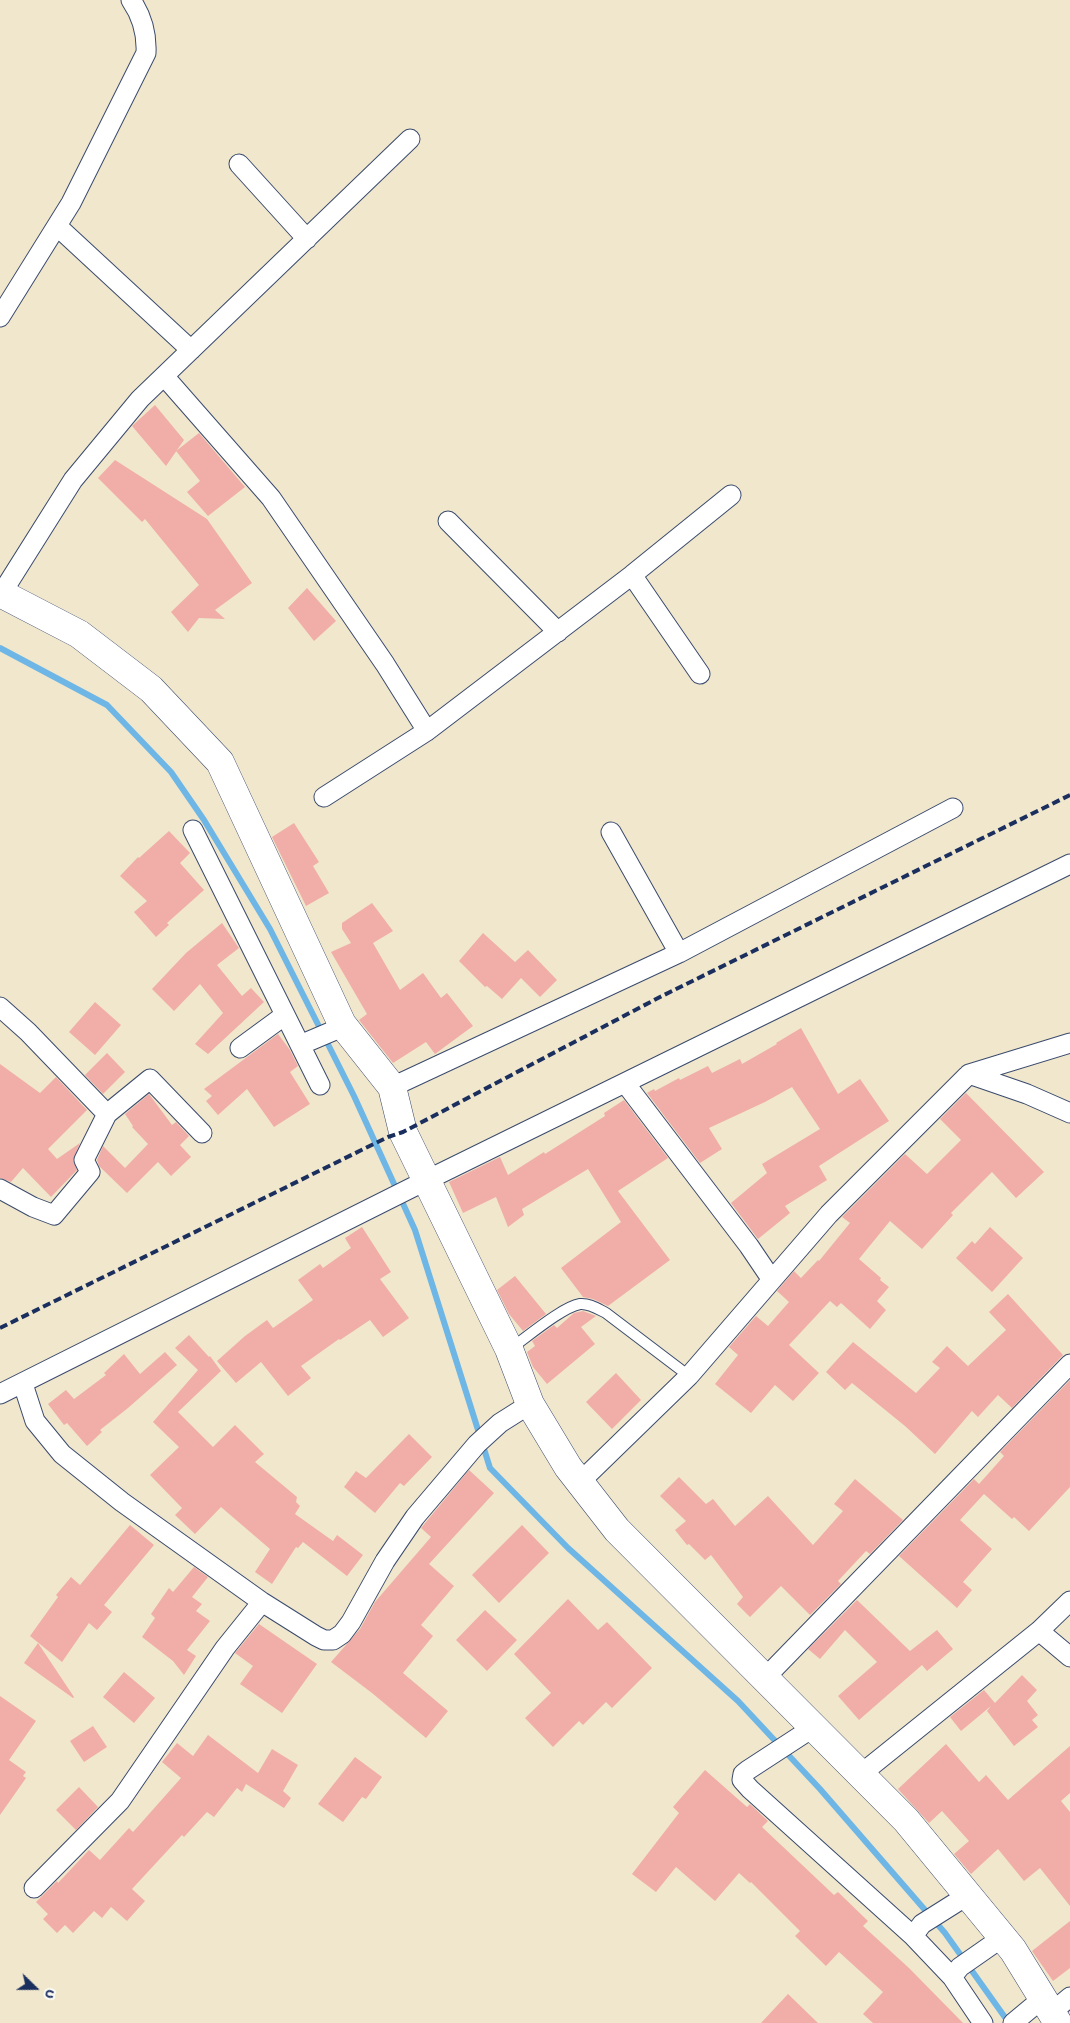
<!DOCTYPE html>
<style>
body{margin:0}
#map{position:relative;width:1070px;height:2023px;overflow:hidden;background:#f0e7cc;font-family:"Gochi Hand",sans-serif}
canvas{display:block}
.north{position:absolute;left:10px;top:1963px;width:50px;height:50px;-webkit-text-stroke:4px #fdfcf7;paint-order:stroke;rotate:112deg;font-size:14px;font-weight:700;line-height:20px;text-align:center;color:#1b2f5e}
.north::after{content:'';display:block;margin:auto;width:18px;height:22px;background:#1b2f5e;clip-path:polygon(50% 0,100% 100%,50% 72%,0 100%)}
</style>
<div id="map">
<canvas width="1070" height="2023"></canvas>
<div class="north">U</div>
</div>
<script>
const ctx = document.querySelector('canvas').getContext('2d');
ctx.lineJoin = 'round';
function trace(path, color, width, dash) {
  ctx.strokeStyle = color;
  ctx.lineWidth = width;
  ctx.lineCap = dash ? 'butt' : 'round';
  ctx.setLineDash(dash || []);
  ctx.stroke(path);
}
function fillPath(path, color) {
  ctx.fillStyle = color;
  ctx.fill(path, 'evenodd');
}
trace(new Path2D(`
 M 0,648 L 107,705 L 171,772 L 204,820 L 270,929 L 354,1096 L 415,1230 L 490,1468 L 568,1548 L 738,1701 L 820,1789 L 945,1933 L 1009,2023`), '#6db6e5', 6);
fillPath(new Path2D(`
 M 155,405 L 184,440 L 166,466 L 132,426 Z
 M 199,433 L 245,487 L 208,516 L 187,492 L 200,481 L 176,451 Z
 M 115,460 L 207,519 L 252,583 L 215,610 L 225,619 L 199,618 L 188,632 L 171,612 L 199,585 L 145,519 L 142,522 L 98,478 Z
 M 307,588 L 336,621 L 314,641 L 288,608 Z
 M 294,823 L 319,862 L 313,866 L 329,893 L 306,906 L 272,837 Z
 M 169,831 L 190,853 L 180,863 L 204,890 L 167,923 L 169,925 L 156,937 L 134,912 L 147,901 L 120,876 L 138,857 L 139,858 Z
 M 372,903 L 393,931 L 373,943 L 400,990 L 423,973 L 441,998 L 447,993 L 473,1026 L 435,1054 L 426,1042 L 393,1063 L 359,1020 L 367,1014 L 331,952 L 351,943 L 342,929 L 342,923 Z
 M 222,923 L 239,948 L 217,965 L 242,996 L 251,988 L 264,1002 L 208,1054 L 195,1044 L 223,1013 L 200,984 L 174,1011 L 152,989 L 186,953 Z
 M 483,933 L 515,962 L 528,950 L 557,980 L 540,997 L 521,978 L 502,999 L 487,986 L 485,987 L 459,961 Z
 M 95,1002 L 121,1025 L 95,1055 L 69,1032 Z
 M 801,1028 L 838,1094 L 860,1079 L 889,1121 L 819,1166 L 827,1180 L 785,1206 L 790,1213 L 758,1239 L 731,1203 L 767,1173 L 762,1164 L 820,1129 L 792,1087 L 765,1102 L 709,1128 L 722,1149 L 700,1163 L 647,1093 L 654,1089 L 655,1091 L 679,1078 L 680,1080 L 708,1066 L 712,1073 L 740,1059 L 742,1064 L 777,1044 L 776,1043 Z
 M 278,1034 L 290,1050 L 298,1066 L 290,1072 L 310,1104 L 274,1127 L 247,1089 L 218,1115 L 206,1101 L 212,1096 L 204,1089 Z
 M 107,1053 L 125,1072 L 103,1094 L 85,1075 Z
 M 0,1064 L 40,1093 L 56,1077 L 87,1110 L 48,1149 L 57,1159 L 80,1143 L 73,1160 L 77,1170 L 51,1197 L 23,1168 L 11,1182 L 0,1178 Z
 M 966,1093 L 1044,1172 L 1016,1198 L 992,1172 L 951,1213 L 953,1215 L 922,1249 L 890,1221 L 859,1259 L 881,1278 L 880,1280 L 889,1287 L 877,1301 L 886,1310 L 870,1329 L 841,1303 L 837,1307 L 830,1301 L 789,1345 L 819,1373 L 793,1401 L 775,1385 L 751,1413 L 715,1384 L 738,1355 L 729,1347 L 756,1316 L 768,1326 L 789,1302 L 777,1291 L 794,1271 L 801,1278 L 818,1260 L 819,1261 L 850,1223 L 842,1217 L 905,1154 L 927,1174 L 961,1140 L 940,1119 Z
 M 149,1094 L 172,1125 L 176,1122 L 189,1136 L 180,1145 L 191,1157 L 171,1176 L 158,1162 L 127,1193 L 99,1166 L 97,1160 L 103,1146 L 125,1168 L 148,1144 L 132,1127 L 133,1126 L 125,1114 Z
 M 624,1100 L 668,1158 L 618,1191 L 670,1260 L 608,1306 L 593,1299 L 583,1297 L 561,1268 L 621,1222 L 588,1169 L 522,1209 L 524,1215 L 508,1227 L 496,1197 L 463,1213 L 449,1182 L 500,1157 L 508,1175 L 544,1152 L 545,1154 L 605,1116 L 604,1113 Z
 M 362,1227 L 391,1272 L 380,1279 L 409,1318 L 383,1337 L 370,1320 L 340,1340 L 339,1339 L 301,1366 L 311,1378 L 288,1396 L 261,1362 L 236,1383 L 217,1361 L 245,1336 L 267,1320 L 273,1328 L 313,1300 L 298,1280 L 320,1264 L 323,1268 L 351,1248 L 345,1238 Z
 M 990,1227 L 1023,1258 L 992,1292 L 956,1258 L 972,1241 L 975,1244 Z
 M 515,1276 L 546,1314 L 523,1331 L 509,1314 L 497,1290 Z
 M 1008,1294 L 1063,1355 L 1012,1408 L 998,1395 L 978,1417 L 972,1411 L 935,1454 L 905,1426 L 852,1383 L 845,1390 L 826,1372 L 853,1342 L 916,1393 L 940,1368 L 932,1362 L 947,1346 L 968,1366 L 1006,1330 L 989,1312 Z
 M 583,1311 L 596,1316 L 581,1327 L 595,1344 L 547,1384 L 533,1367 L 527,1352 L 535,1346 L 532,1341 L 554,1325 L 557,1328 L 574,1313 Z
 M 189,1335 L 209,1357 L 210,1356 L 221,1371 L 178,1412 L 213,1447 L 235,1425 L 264,1454 L 255,1462 L 297,1497 L 296,1502 L 300,1506 L 295,1514 L 333,1541 L 337,1535 L 363,1555 L 347,1576 L 303,1542 L 298,1548 L 296,1547 L 272,1584 L 255,1572 L 270,1549 L 221,1507 L 195,1534 L 175,1515 L 182,1508 L 150,1475 L 179,1447 L 153,1422 L 198,1370 L 175,1348 Z
 M 165,1352 L 177,1365 L 128,1408 L 100,1430 L 102,1432 L 87,1446 L 67,1423 L 64,1425 L 48,1404 L 66,1390 L 74,1399 L 106,1375 L 104,1373 L 124,1354 L 140,1374 Z
 M 616,1373 L 641,1400 L 612,1429 L 586,1402 Z
 M 1070,1380 L 1070,1487 L 1029,1531 L 1014,1517 L 1012,1519 L 984,1494 L 960,1520 L 992,1549 L 963,1582 L 972,1590 L 957,1608 L 899,1556 L 974,1479 L 979,1484 L 1004,1456 L 1000,1452 Z
 M 409,1434 L 432,1457 L 404,1486 L 400,1483 L 375,1513 L 344,1487 L 356,1471 L 366,1478 Z
 M 469,1470 L 494,1493 L 429,1564 L 454,1586 L 421,1625 L 433,1636 L 403,1673 L 448,1711 L 426,1738 L 372,1693 L 331,1662 L 360,1629 L 375,1602 L 431,1537 L 421,1528 Z
 M 679,1477 L 706,1504 L 713,1499 L 735,1526 L 768,1496 L 813,1545 L 843,1511 L 834,1504 L 855,1479 L 903,1520 L 870,1554 L 866,1551 L 838,1581 L 841,1584 L 810,1615 L 781,1586 L 750,1617 L 737,1604 L 743,1597 L 711,1555 L 705,1560 L 689,1544 L 687,1545 L 675,1530 L 686,1521 L 660,1496 Z
 M 130,1525 L 154,1545 L 104,1605 L 112,1612 L 97,1630 L 89,1623 L 62,1662 L 30,1636 L 58,1597 L 56,1595 L 71,1577 L 80,1585 Z
 M 522,1525 L 549,1553 L 499,1603 L 472,1575 Z
 M 194,1567 L 208,1577 L 192,1597 L 202,1604 L 196,1611 L 210,1621 L 187,1650 L 196,1656 L 184,1675 L 173,1661 L 142,1637 L 155,1618 L 151,1614 L 169,1588 L 173,1592 Z
 M 568,1599 L 598,1630 L 607,1622 L 652,1668 L 612,1708 L 606,1702 L 583,1725 L 579,1721 L 553,1747 L 525,1718 L 551,1693 L 514,1654 Z
 M 857,1600 L 910,1651 L 937,1630 L 953,1649 L 927,1671 L 922,1665 L 859,1720 L 838,1696 L 877,1662 L 845,1630 L 820,1659 L 808,1649 Z
 M 485,1610 L 517,1640 L 487,1671 L 456,1640 Z
 M 259,1624 L 317,1664 L 282,1713 L 240,1684 L 253,1666 L 235,1653 Z
 M 38,1643 L 74,1697 L 73,1698 L 24,1663 Z
 M 124,1672 L 155,1698 L 134,1723 L 103,1697 Z
 M 1022,1675 L 1037,1690 L 1027,1701 L 1038,1715 L 1032,1720 L 1038,1727 L 1014,1746 L 987,1711 L 991,1706 L 961,1731 L 950,1717 L 984,1690 L 995,1703 Z
 M 0,1696 L 36,1721 L 9,1760 L 26,1772 L 23,1776 L 26,1778 L 0,1815 Z
 M 93,1726 L 107,1747 L 84,1762 L 70,1741 Z
 M 208,1735 L 258,1773 L 272,1749 L 298,1765 L 283,1791 L 291,1798 L 284,1808 L 246,1784 L 242,1792 L 237,1788 L 214,1817 L 207,1812 L 184,1837 L 182,1835 L 132,1889 L 145,1901 L 127,1921 L 111,1907 L 102,1918 L 94,1911 L 73,1933 L 65,1925 L 57,1933 L 43,1919 L 48,1914 L 36,1902 L 57,1881 L 58,1883 L 89,1850 L 100,1860 L 129,1828 L 133,1832 L 181,1778 L 162,1762 L 177,1743 L 193,1756 Z
 M 946,1744 L 979,1782 L 986,1775 L 1008,1800 L 1070,1746 L 1070,1793 L 1061,1801 L 1070,1812 L 1070,1906 L 1040,1868 L 1024,1881 L 998,1849 L 971,1874 L 954,1854 L 969,1841 L 942,1811 L 929,1823 L 898,1789 Z
 M 355,1757 L 382,1777 L 366,1799 L 362,1797 L 343,1822 L 318,1804 Z
 M 705,1770 L 747,1807 L 750,1804 L 768,1821 L 762,1827 L 834,1895 L 838,1892 L 868,1921 L 863,1926 L 909,1968 L 963,2023 L 873,2023 L 863,2014 L 883,1992 L 839,1952 L 826,1966 L 795,1936 L 800,1931 L 751,1882 L 750,1883 L 739,1873 L 715,1901 L 676,1867 L 656,1892 L 632,1874 L 679,1813 L 673,1807 Z
 M 79,1787 L 98,1807 L 76,1830 L 56,1810 Z
 M 1070,1921 L 1070,1968 L 1053,1981 L 1032,1951 Z
 M 788,1994 L 818,2023 L 761,2023 Z`), '#f1aea8');
const service = new Path2D(`
 M 510,1349 C 526,1338 562,1307 580,1304 C 589,1303 598,1309 606,1313 L 689,1376`);
const minor = new Path2D(`
 M 239,164 L 307,239
 M 57,226 L 191,350
 M 0,317 L 71,203 L 146,53 C 147,33 142,16 131,0
 M 164,376 L 271,498 L 385,664 L 427,731
 M 448,521 L 558,632
 M 632,575 L 700,674
 M 0,596 L 73,480 L 140,399 L 410,139
 M 324,797 L 427,731 L 632,575 L 731,495
 M 193,830 L 320,1085
 M 611,832 L 679,953
 M 0,1007 L 28,1032 L 107,1114
 M 300,1045 L 340,1028 L 342,1024
 M 240,1048 L 285,1015
 M 969,1074 L 1027,1094 L 1070,1113
 M 625,1083 L 749,1246 L 772,1280
 M 392,1087 L 679,953 L 953,808
 M 0,1189 L 33,1207 L 54,1215 L 90,1172 L 84,1160 L 107,1114 L 150,1079 L 202,1133
 M 23,1384 L 35,1421 L 62,1454 L 122,1502 L 262,1602 L 316,1636 L 324,1640 L 333,1640 L 342,1634 L 351,1622 L 385,1561 L 415,1517 L 477,1444 L 500,1423 L 530,1404
 M 0,1394 L 427,1180 L 1070,864
 M 580,1482 L 689,1376 L 829,1214 L 969,1074 L 1070,1043
 M 1039,1631 L 1070,1657
 M 765,1678 L 1070,1364
 M 814,1727 L 748,1770 L 743,1774 L 742,1780 L 750,1789 L 913,1936 L 952,1977 L 983,2023
 M 861,1774 L 1039,1631 L 1070,1601
 M 34,1888 L 120,1801 L 225,1648 L 262,1602
 M 913,1936 L 922,1924 L 968,1895
 M 952,1977 L 960,1967 L 1003,1937
 M 1052,2012 L 1070,1997
 M 1013,2023 L 1043,1998`);
const secondary = new Path2D(`
 M 0,593 L 79,634 L 151,689 L 220,762 L 342,1024 L 392,1087 L 403,1132 L 509,1349 L 530,1404 L 568,1467 L 617,1530 L 906,1820 L 1013,1950 L 1058,2023`);
trace(service, '#3b4b6e', 12);
trace(minor, '#3b4b6e', 21);
trace(secondary, '#3b4b6e', 29);
trace(service, '#fff', 10);
trace(minor, '#fff', 19);
trace(secondary, '#fff', 28);
trace(new Path2D(`
 M 0,1328 L 388,1137 L 403,1132 L 660,997 L 1070,795`), '#1b2f5e', 4, [8, 4]);
</script>
